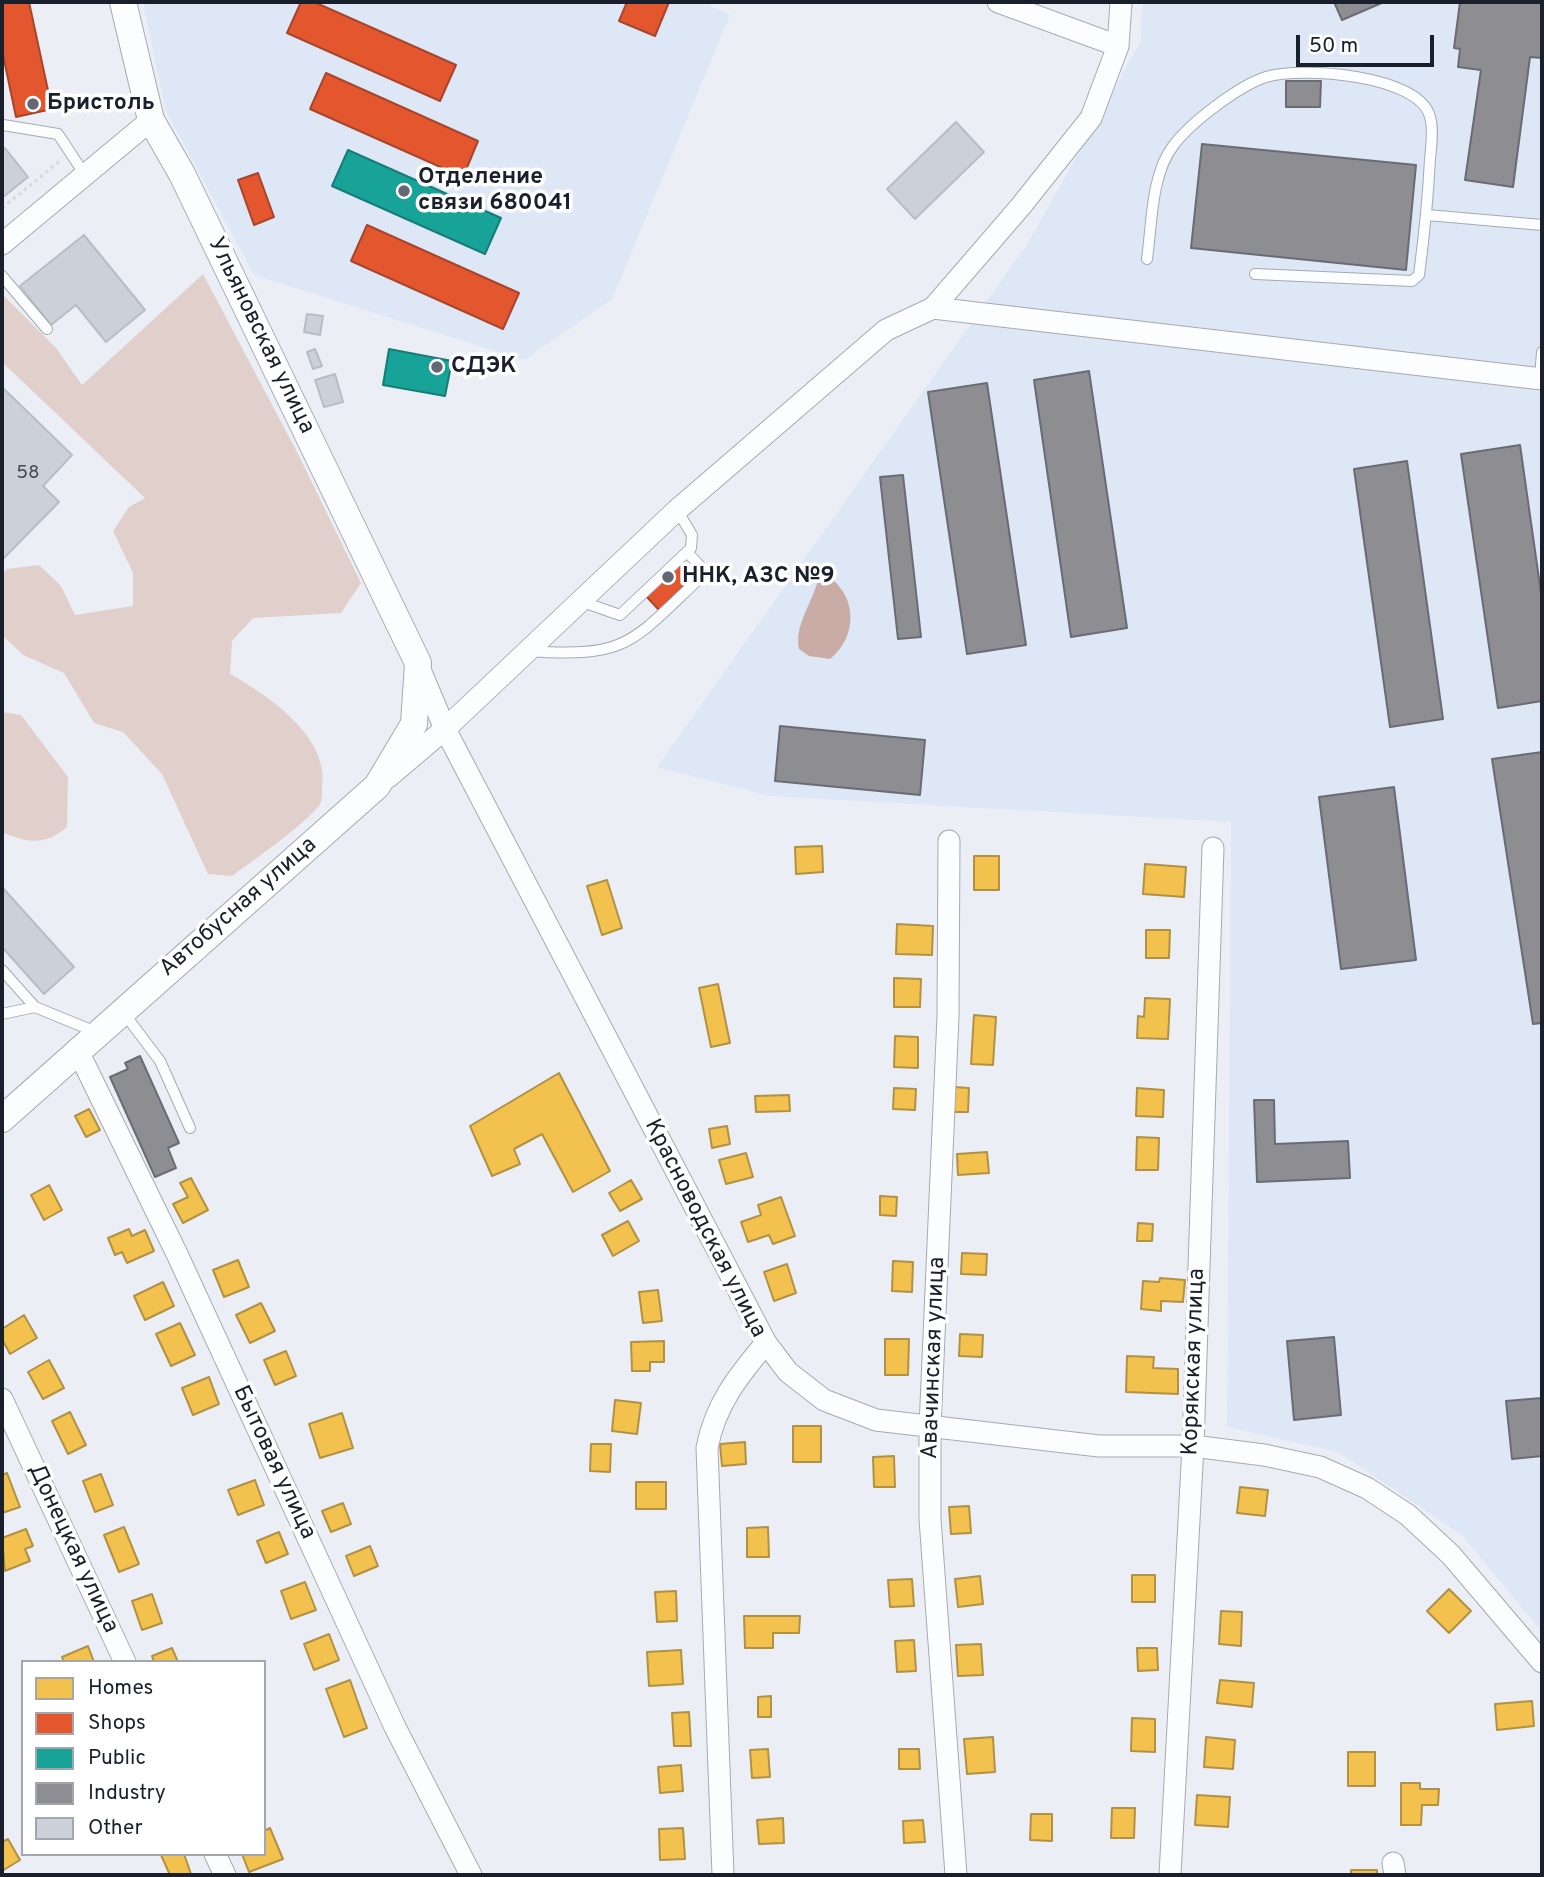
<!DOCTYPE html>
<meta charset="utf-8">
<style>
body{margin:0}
#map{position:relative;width:1544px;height:1877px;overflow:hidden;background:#ebeff5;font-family:Overpass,sans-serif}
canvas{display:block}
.frame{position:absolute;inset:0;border:4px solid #1a202b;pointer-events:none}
.legend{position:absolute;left:21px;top:1660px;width:245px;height:196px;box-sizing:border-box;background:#fff;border:2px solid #a3a6aa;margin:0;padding:9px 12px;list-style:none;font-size:21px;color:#1a202b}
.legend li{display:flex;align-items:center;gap:14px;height:35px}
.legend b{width:35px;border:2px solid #a3a6aa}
.scale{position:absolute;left:1296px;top:35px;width:138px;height:32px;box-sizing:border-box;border:4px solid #1a202b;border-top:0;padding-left:9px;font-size:21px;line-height:24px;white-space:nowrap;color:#1a202b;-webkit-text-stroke:5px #fff;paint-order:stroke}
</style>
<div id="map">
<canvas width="1544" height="1877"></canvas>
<div class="frame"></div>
<ul class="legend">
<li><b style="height:19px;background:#f2c14e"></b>Homes</li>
<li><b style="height:19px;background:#e4572e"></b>Shops</li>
<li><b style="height:19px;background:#17a398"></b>Public</li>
<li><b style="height:19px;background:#8d8d92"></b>Industry</li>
<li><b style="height:19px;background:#ccd1d9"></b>Other</li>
</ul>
<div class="scale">50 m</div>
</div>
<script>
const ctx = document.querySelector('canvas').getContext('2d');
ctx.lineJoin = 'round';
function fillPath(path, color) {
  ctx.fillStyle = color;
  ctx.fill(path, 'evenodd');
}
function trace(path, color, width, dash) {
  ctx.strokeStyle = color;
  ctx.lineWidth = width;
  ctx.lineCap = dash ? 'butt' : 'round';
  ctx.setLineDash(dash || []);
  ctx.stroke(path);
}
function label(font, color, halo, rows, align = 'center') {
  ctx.font = font + ' Overpass,sans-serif';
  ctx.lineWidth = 7;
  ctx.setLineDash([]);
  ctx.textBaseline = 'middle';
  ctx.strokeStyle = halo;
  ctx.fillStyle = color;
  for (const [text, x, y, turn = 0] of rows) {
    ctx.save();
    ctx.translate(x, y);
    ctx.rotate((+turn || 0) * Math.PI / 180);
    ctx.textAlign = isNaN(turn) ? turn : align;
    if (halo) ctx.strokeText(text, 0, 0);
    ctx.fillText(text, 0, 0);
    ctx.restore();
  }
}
fillPath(new Path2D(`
 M 143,2 L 703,2 L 730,15 L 612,299 L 524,360 L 254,275 L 165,109 Z
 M 1143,2 L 1542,2 L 1542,1632 L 1462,1535 L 1338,1452 L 1227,1427 L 1231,822 L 769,796 L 657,767 L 1028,243 L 1140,43 Z`), '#dee7f5');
fillPath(new Path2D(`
 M 203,274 L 298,454 L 361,583 L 341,613 L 253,618 L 232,641 L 230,674 C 269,696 330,737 322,788 C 322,793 322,801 320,804 C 310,821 250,863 232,876 L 208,874 L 162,774 L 123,732 L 94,723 L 64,673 L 23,655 L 2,635 L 2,574 L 7,569 L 39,565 L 61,586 L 75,615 L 133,606 L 133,573 L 113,531 L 129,507 L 145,498 L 2,362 L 2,294 L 56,348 L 82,385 Z
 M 2,712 L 21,715 L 68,777 L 67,827 C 44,846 28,843 2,832 Z`), '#e1cfcc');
fillPath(new Path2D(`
 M 832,579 C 858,601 856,638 830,659 L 809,656 L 799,649 C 794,625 812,604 818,580 Z`), '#caaca7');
const homes = new Path2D(`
 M 822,846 L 823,872 L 796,874 L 795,847 Z
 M 974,856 L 999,856 L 999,890 L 974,890 Z
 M 1145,864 L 1186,867 L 1184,897 L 1143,894 Z
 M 607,880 L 622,928 L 602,935 L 587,886 Z
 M 897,924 L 933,926 L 932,955 L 896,954 Z
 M 1146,930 L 1170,930 L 1169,958 L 1146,958 Z
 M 894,978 L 921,979 L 920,1007 L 894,1007 Z
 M 718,984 L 730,1043 L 711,1047 L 699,988 Z
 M 1145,998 L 1170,999 L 1168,1039 L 1137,1038 L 1138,1016 L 1144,1017 Z
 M 974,1015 L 996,1017 L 993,1065 L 971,1064 Z
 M 895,1036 L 918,1037 L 918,1068 L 894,1067 Z
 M 559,1073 L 610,1171 L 573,1192 L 542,1134 L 514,1149 L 520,1164 L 492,1176 L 470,1126 Z
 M 954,1087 L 969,1088 L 968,1112 L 953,1112 Z
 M 894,1088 L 916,1089 L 915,1110 L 893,1109 Z
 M 1137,1088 L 1164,1090 L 1163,1117 L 1136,1116 Z
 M 789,1095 L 790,1111 L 756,1112 L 755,1096 Z
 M 89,1109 L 100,1130 L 86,1137 L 75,1116 Z
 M 727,1126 L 730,1144 L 712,1148 L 709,1129 Z
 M 1137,1137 L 1159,1138 L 1158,1170 L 1136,1170 Z
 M 987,1152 L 989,1173 L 958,1175 L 957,1154 Z
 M 746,1153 L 753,1177 L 726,1184 L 719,1160 Z
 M 191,1178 L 208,1210 L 183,1223 L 173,1204 L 188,1197 L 180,1183 Z
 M 631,1180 L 642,1199 L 620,1211 L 609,1193 Z
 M 49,1185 L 62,1210 L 44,1220 L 31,1195 Z
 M 880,1196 L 897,1197 L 896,1216 L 880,1215 Z
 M 781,1197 L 795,1236 L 773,1244 L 769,1235 L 748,1242 L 741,1222 L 761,1215 L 758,1205 Z
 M 628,1221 L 639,1241 L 613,1256 L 602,1235 Z
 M 1138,1223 L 1153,1224 L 1152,1241 L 1137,1241 Z
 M 129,1229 L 132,1236 L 145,1230 L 154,1251 L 127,1263 L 122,1252 L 115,1255 L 108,1238 Z
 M 962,1253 L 987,1254 L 986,1275 L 961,1274 Z
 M 238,1260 L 249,1287 L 224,1297 L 213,1270 Z
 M 893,1261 L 913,1262 L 912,1292 L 892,1291 Z
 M 787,1264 L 796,1293 L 774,1301 L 764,1272 Z
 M 1160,1278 L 1185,1280 L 1183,1302 L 1161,1301 L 1161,1311 L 1141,1309 L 1143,1281 L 1159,1282 Z
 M 163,1282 L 174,1306 L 145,1320 L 134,1296 Z
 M 658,1290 L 662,1321 L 643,1323 L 639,1292 Z
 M 261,1303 L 275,1331 L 250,1343 L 236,1315 Z
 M 24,1315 L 37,1338 L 10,1354 L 2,1339 L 2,1329 Z
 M 180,1323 L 195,1355 L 171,1366 L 156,1334 Z
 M 960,1334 L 983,1335 L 982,1357 L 959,1356 Z
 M 885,1339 L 909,1339 L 908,1375 L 885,1375 Z
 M 664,1341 L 664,1362 L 650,1362 L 650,1371 L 632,1371 L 631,1342 Z
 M 286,1351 L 296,1376 L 275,1385 L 264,1360 Z
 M 1127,1356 L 1154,1357 L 1153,1368 L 1178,1369 L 1178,1394 L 1126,1392 Z
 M 49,1360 L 64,1388 L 43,1399 L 28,1372 Z
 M 209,1377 L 219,1404 L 193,1415 L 182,1388 Z
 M 615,1400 L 641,1403 L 637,1434 L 612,1431 Z
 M 70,1412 L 86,1445 L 68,1454 L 52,1421 Z
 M 342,1413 L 353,1448 L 320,1458 L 309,1424 Z
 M 793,1426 L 821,1426 L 821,1462 L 793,1462 Z
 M 745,1442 L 746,1464 L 722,1466 L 720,1444 Z
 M 591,1444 L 611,1444 L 610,1472 L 590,1471 Z
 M 894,1456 L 895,1487 L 874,1487 L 873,1457 Z
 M 7,1473 L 20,1507 L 2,1513 L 2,1475 Z
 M 101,1474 L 113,1505 L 95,1512 L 83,1481 Z
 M 255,1480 L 264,1505 L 238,1515 L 228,1490 Z
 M 636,1482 L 666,1482 L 666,1509 L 636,1509 Z
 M 1240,1487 L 1268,1490 L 1265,1516 L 1237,1513 Z
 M 343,1503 L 351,1524 L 331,1532 L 322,1511 Z
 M 969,1506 L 971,1533 L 951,1534 L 949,1507 Z
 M 124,1527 L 139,1564 L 119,1572 L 104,1535 Z
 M 768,1527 L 769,1557 L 747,1557 L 747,1528 Z
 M 26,1529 L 33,1546 L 25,1549 L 30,1561 L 5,1571 L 2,1538 Z
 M 279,1532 L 288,1554 L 266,1563 L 257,1541 Z
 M 370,1546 L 378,1566 L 354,1576 L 346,1556 Z
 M 1132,1575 L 1155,1575 L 1155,1602 L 1132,1602 Z
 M 980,1576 L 983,1604 L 958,1607 L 955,1579 Z
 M 912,1579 L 914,1606 L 890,1607 L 888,1580 Z
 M 305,1582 L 316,1610 L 291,1619 L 281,1591 Z
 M 1449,1589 L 1471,1611 L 1449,1633 L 1427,1611 Z
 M 676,1591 L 677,1621 L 657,1622 L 655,1592 Z
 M 152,1594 L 162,1623 L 142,1630 L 132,1601 Z
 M 1221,1611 L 1242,1612 L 1241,1646 L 1219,1644 Z
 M 744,1616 L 800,1616 L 799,1633 L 773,1633 L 773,1648 L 745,1648 Z
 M 329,1634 L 339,1660 L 314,1670 L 304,1644 Z
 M 914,1640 L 916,1671 L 897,1672 L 895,1641 Z
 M 981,1644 L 983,1675 L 958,1676 L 956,1645 Z
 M 88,1646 L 94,1662 L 64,1662 L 62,1657 Z
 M 172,1648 L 178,1662 L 154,1662 L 152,1656 Z
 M 1137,1648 L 1157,1648 L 1158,1670 L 1138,1671 Z
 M 681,1650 L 683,1684 L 649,1686 L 647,1652 Z
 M 350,1680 L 367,1728 L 344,1737 L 326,1689 Z
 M 1220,1680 L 1254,1683 L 1252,1707 L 1217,1703 Z
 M 771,1696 L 771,1717 L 758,1717 L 758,1697 Z
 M 1532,1701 L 1534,1726 L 1497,1730 L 1495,1704 Z
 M 689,1712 L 691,1746 L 674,1746 L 672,1713 Z
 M 1132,1718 L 1155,1719 L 1155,1752 L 1131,1751 Z
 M 993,1737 L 995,1772 L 967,1774 L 964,1739 Z
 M 1206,1737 L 1235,1740 L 1233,1769 L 1204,1767 Z
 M 768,1749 L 770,1777 L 752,1778 L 750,1750 Z
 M 899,1749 L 919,1749 L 920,1769 L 899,1769 Z
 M 1348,1752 L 1375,1752 L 1375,1786 L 1348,1786 Z
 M 681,1765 L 683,1791 L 660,1793 L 658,1767 Z
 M 1401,1783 L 1420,1783 L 1420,1789 L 1439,1789 L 1438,1805 L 1422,1805 L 1421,1825 L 1401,1825 Z
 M 1197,1795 L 1230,1797 L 1228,1827 L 1195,1825 Z
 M 1112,1808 L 1135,1808 L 1134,1838 L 1111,1838 Z
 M 1031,1814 L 1052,1814 L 1052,1841 L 1030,1840 Z
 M 783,1818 L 784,1843 L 759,1844 L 757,1820 Z
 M 923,1820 L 925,1842 L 904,1843 L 903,1821 Z
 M 270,1828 L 283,1859 L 249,1872 L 242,1854 L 264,1854 L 264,1831 Z
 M 683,1828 L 685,1859 L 660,1860 L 659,1829 Z
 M 8,1839 L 20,1860 L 2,1871 L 2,1842 Z
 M 184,1854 L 191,1874 L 170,1875 L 161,1855 Z
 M 1351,1870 L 1377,1870 L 1377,1875 L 1351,1875 Z`);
fillPath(homes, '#f2c14e');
trace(homes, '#b19144', 2);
const shops = new Path2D(`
 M 2,2 L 29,2 L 52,109 L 16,117 L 2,50 Z
 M 301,2 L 314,2 L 456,65 L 440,101 L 287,33 Z
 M 627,2 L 669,2 L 655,36 L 619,21 Z
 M 326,73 L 478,141 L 463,177 L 310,109 Z
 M 258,173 L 274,217 L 254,225 L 238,180 Z
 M 367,225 L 519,293 L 503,329 L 351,261 Z
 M 677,564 L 691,579 L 659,610 L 645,595 Z`);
fillPath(shops, '#e4572e');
trace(shops, '#a7462d', 2);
const public = new Path2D(`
 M 348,150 L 501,218 L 485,254 L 332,186 Z
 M 389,349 L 452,361 L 445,396 L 383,385 Z`);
fillPath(public, '#17a398');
trace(public, '#187c77', 2);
const industry = new Path2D(`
 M 1334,2 L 1384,2 L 1342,20 Z
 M 1460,2 L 1542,2 L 1542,58 L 1530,57 L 1513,187 L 1465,180 L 1481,70 L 1458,67 L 1460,49 L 1454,48 Z
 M 1286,81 L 1321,81 L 1320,107 L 1286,107 Z
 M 1202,144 L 1416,165 L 1406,270 L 1191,248 Z
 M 1089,371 L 1127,628 L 1071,637 L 1034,380 Z
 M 987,383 L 1026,645 L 967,654 L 928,392 Z
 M 1520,445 L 1542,600 L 1542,701 L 1498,708 L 1461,454 Z
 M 1407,461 L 1443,719 L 1390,727 L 1354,469 Z
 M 903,475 L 921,637 L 898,639 L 880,477 Z
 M 780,726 L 925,740 L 920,795 L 775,781 Z
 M 1542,752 L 1542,1023 L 1533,1024 L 1492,759 Z
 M 1394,787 L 1416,960 L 1341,969 L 1319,797 Z
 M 140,1056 L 179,1143 L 168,1148 L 176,1168 L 155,1177 L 110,1077 L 128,1069 L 125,1063 Z
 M 1254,1100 L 1274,1100 L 1275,1144 L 1348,1141 L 1350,1178 L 1257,1182 Z
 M 1334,1337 L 1341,1415 L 1294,1420 L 1287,1341 Z
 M 1542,1398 L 1542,1456 L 1512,1459 L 1506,1401 Z`);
fillPath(industry, '#8d8d92');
trace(industry, '#6a6c73', 2);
const building = new Path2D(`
 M 956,122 L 984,152 L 915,219 L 887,189 Z
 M 5,148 L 28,177 L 2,198 L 2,150 Z
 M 84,235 L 145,310 L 106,342 L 76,305 L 51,325 L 20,286 Z
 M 307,314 L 323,316 L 320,335 L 304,332 Z
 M 315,349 L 322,366 L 313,369 L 307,352 Z
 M 335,374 L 343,402 L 324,407 L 315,380 Z
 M 2,387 L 72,455 L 43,486 L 59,502 L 2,560 Z
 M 2,887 L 74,967 L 44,994 L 2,947 Z`);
fillPath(building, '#ccd1d9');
trace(building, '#b8bdc5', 2);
const service = new Path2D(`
 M 3,125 L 58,134 L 85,175
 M 1427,215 L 1542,225
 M 1147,259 C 1152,224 1151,175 1173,146 C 1190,123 1238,86 1266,77 C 1301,66 1420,75 1430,117 C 1434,130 1431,147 1430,159 C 1428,199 1424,237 1419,275 L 1412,281 L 1255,274
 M 2,276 L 47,329
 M 1540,378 L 1542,352
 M 580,601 L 620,615 L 691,548 L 692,535 L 677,510
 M 529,651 C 627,658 631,643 699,579 L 700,566 L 687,552
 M 2,970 L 35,1007
 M 123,1012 L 160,1061 L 190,1128
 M 2,1014 L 35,1007 L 96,1032`);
const minor = new Path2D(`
 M 998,2 L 1118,46
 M 2,244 L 151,120
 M 933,308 L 1021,206 L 1091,118 L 1118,46 L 1121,2
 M 418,665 L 445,729 L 766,1343 C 738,1376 715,1405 707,1448 L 723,1875
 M 387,778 L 445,729 L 677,510 L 886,330 L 933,308 L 1542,379
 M 949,841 L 948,1016 L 930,1427 L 930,1519 L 956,1875
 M 77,1049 L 177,1254 L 395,1727 L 471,1875
 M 766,1343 L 788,1372 L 824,1400 L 876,1420 L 1099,1446 L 1193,1446 L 1264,1455 L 1320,1467 L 1367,1488 L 1408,1515 L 1451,1555 L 1542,1662
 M 2,1399 L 125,1662
 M 215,1854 L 225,1875
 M 1393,1863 L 1395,1875
 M 1170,1875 L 1193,1446 L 1213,848`);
const tertiary = new Path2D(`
 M 2,1119 L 377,786 L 414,724 L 418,663 L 182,174 L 151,120 L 123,2`);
trace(service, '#a5aab1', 12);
trace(minor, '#a5aab1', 23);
trace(tertiary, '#a5aab1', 28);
trace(new Path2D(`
 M 2,208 L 60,161`), '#d9dbdc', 3.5, [3.5, 3.5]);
trace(service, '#fcfdfe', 10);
trace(minor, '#fcfdfe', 21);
trace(tertiary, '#fcfdfe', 26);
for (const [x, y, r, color] of [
 [33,104,7,"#636872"],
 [404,191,7,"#636872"],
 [437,367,7,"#636872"],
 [668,577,7,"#636872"]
]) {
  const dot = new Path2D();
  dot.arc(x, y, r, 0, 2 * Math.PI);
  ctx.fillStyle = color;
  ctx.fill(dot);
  trace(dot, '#fff', 2.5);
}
label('19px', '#464c56', null, [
 ["58",28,474]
]);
label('bold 23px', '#1a202b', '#fff', [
 ["Бристоль",47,104],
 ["Отделение",418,178],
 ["связи 680041",418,204],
 ["СДЭК",451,367],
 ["ННК, АЗС №9",682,577]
], 'left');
label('23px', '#1a202b', '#fff', [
 ["Ульяновская улица",260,336,64],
 ["Автобусная улица",239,908,-41],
 ["Красноводская улица",704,1229,63],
 ["Авачинская улица",935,1358,-88],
 ["Корякская улица",1195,1362,-88],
 ["Бытовая улица",273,1463,65],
 ["Донецкая улица",72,1549,65]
]);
</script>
